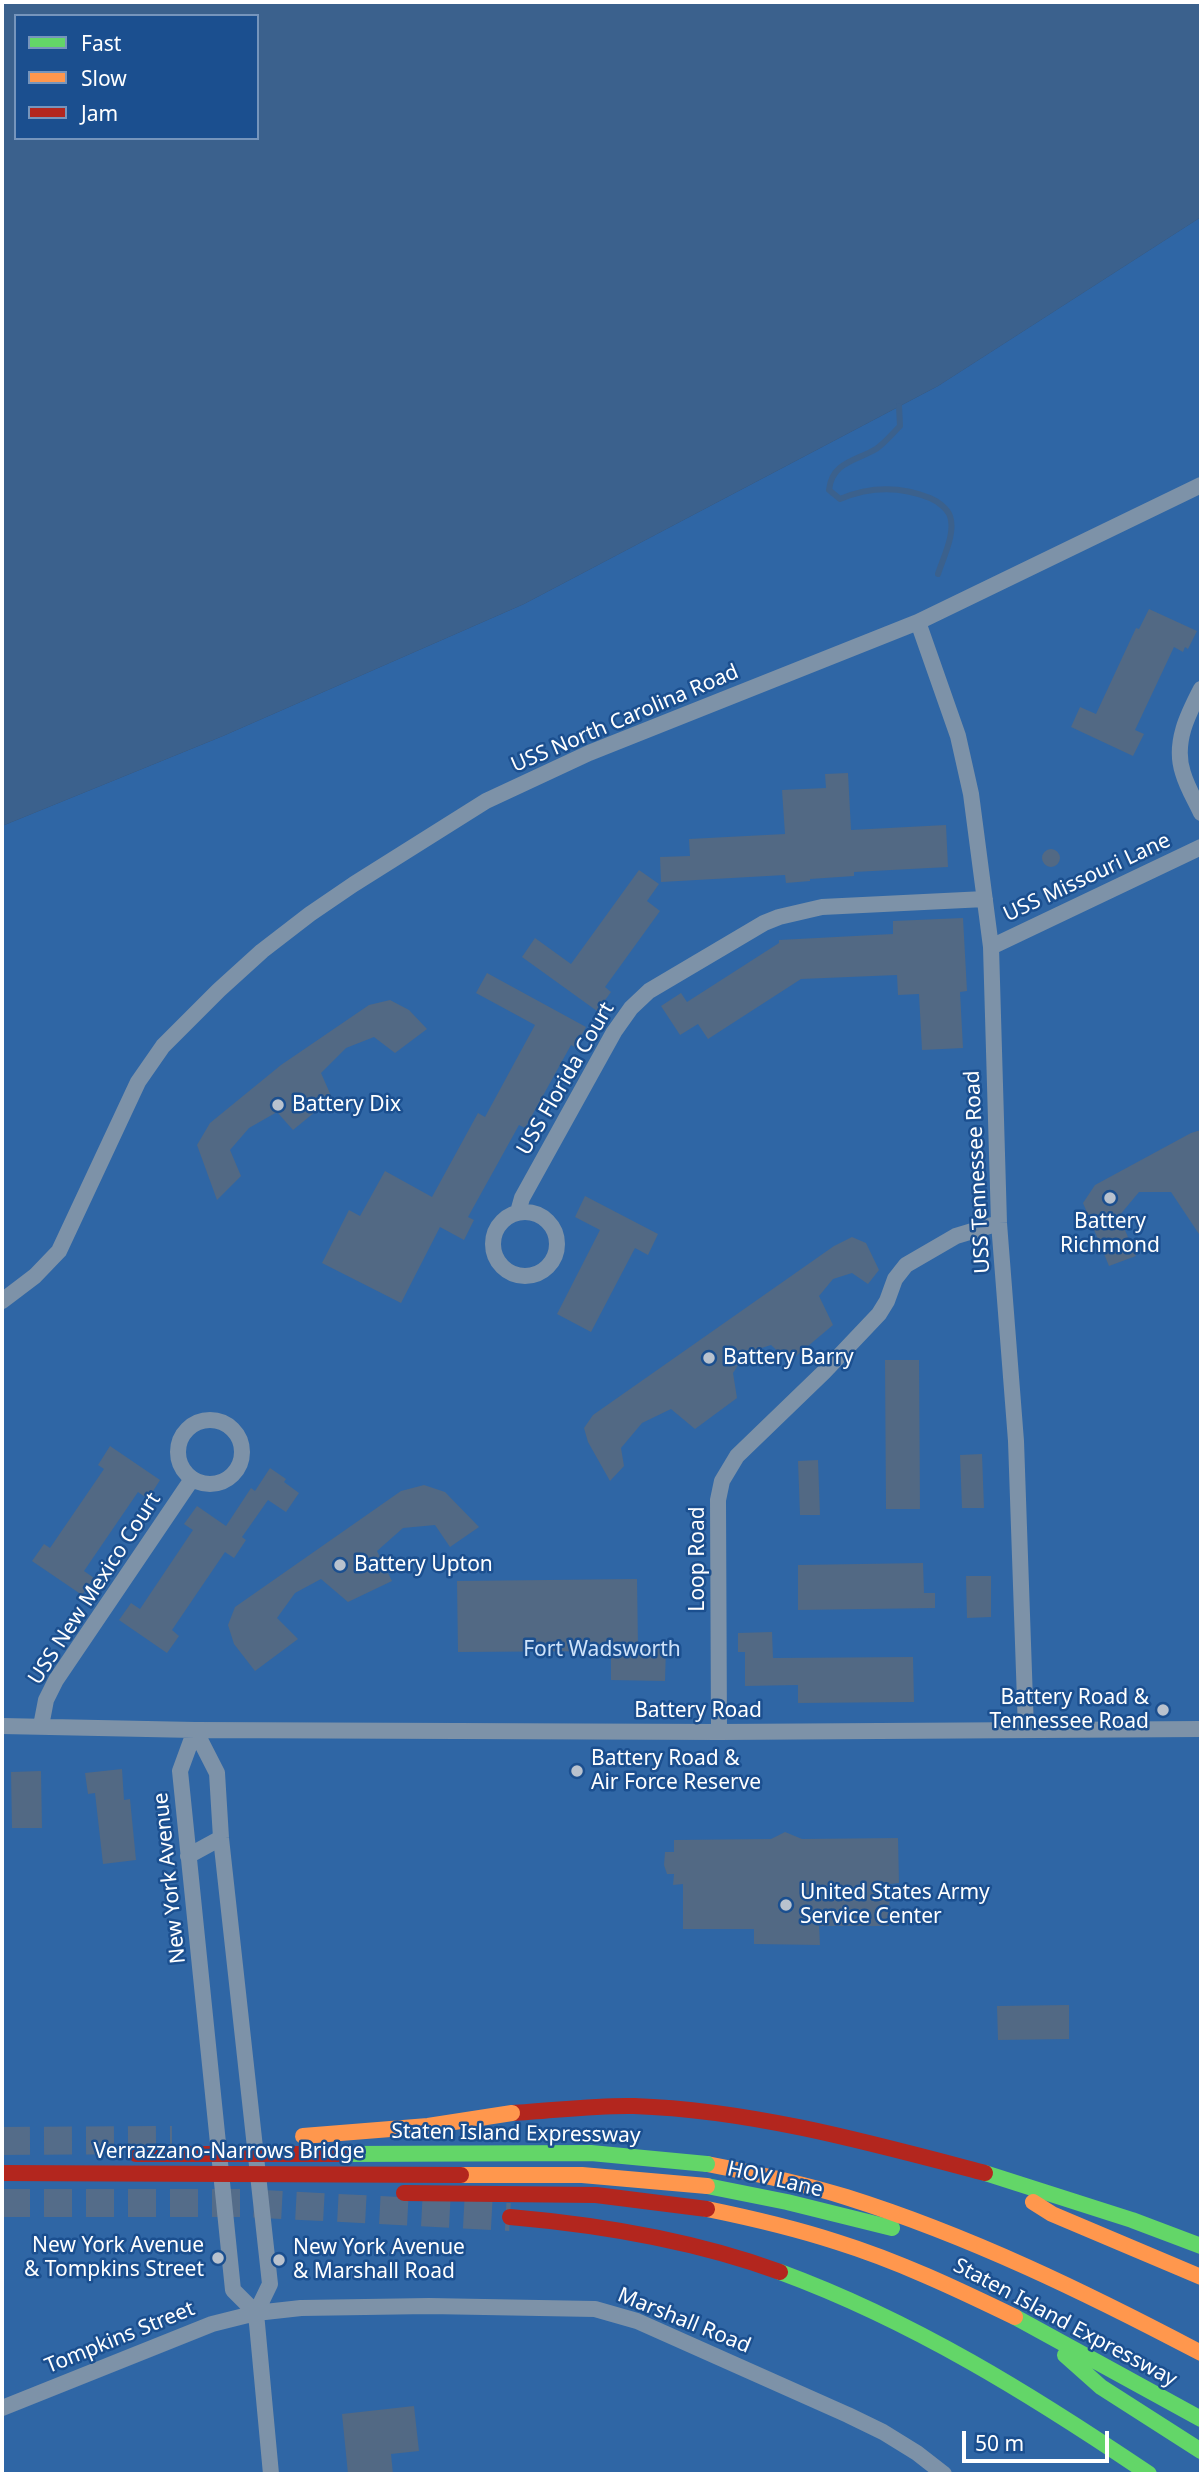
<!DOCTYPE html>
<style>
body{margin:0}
#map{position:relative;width:1203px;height:2476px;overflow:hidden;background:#365274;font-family:"Noto Sans",sans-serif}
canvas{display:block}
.frame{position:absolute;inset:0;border:4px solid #fff;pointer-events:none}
.legend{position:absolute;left:14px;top:14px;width:245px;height:126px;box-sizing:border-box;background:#1b4f8f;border:2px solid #7695bc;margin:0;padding:9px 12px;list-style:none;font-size:21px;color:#fff}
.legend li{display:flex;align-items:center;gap:14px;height:35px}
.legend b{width:35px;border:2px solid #7695bc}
.scale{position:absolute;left:962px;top:2431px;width:147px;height:32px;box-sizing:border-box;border:4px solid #fff;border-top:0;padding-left:9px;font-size:21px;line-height:24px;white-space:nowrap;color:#fff;-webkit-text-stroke:5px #1b4f8f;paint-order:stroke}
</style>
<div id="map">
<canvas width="1203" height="2476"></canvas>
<div class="frame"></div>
<ul class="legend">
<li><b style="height:9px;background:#63d668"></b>Fast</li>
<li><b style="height:9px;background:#ff974d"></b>Slow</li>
<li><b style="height:9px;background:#b3261e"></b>Jam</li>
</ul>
<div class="scale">50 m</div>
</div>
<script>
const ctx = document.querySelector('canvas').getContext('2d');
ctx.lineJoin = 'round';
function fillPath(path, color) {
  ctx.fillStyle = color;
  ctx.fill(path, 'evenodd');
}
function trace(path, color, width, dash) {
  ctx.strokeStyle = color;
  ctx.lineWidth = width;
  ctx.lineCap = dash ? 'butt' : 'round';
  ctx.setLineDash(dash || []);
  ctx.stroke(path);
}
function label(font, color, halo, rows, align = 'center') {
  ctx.font = font + ' "Noto Sans",sans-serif';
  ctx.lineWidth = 5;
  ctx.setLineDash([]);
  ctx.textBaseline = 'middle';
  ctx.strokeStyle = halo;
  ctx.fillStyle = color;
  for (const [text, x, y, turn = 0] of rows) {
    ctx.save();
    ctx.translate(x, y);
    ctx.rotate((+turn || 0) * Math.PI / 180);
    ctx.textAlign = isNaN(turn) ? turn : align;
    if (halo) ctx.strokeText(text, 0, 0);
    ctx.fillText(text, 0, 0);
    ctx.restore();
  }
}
fillPath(new Path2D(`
 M 1201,217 L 1201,2474 L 2,2474 L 2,826 L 223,736 L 524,604 L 938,386 Z`), '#2f66a5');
fillPath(new Path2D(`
 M 2,2 L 1201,2 L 1201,217 L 938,386 L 524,604 L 223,736 L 2,826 ZM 16,16 L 257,16 L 257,138 L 16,138 Z`), '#3b618d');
trace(new Path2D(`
 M 899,406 L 900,426 C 893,433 885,443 876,449 C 856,461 832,462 829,490 L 840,499 C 871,486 900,486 930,498 C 937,501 947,508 950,516 C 956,533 943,558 938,574`), '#3b618d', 6);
fillPath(new Path2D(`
 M 1149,609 L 1197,631 L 1188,649 L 1185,647 L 1183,652 L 1174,647 L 1135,730 L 1144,734 L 1133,756 L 1071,727 L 1080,707 L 1096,714 L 1136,628 L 1139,629 Z
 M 848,773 L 851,830 L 946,825 L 948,867 L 854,872 L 854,876 L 810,879 L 810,881 L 786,883 L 785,875 L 661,882 L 660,857 L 690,856 L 689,839 L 785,834 L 782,790 L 826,788 L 825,774 Z
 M1042 858a9 9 0 1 1 18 0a9 9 0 1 1-18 0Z
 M 639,870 L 659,884 L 647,901 L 660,911 L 605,987 L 611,992 L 597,1011 L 522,957 L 535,938 L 571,964 Z
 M 963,918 L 967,991 L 960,992 L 963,1048 L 922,1050 L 919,994 L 898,995 L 897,975 L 801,979 L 708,1039 L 698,1024 L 680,1035 L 661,1006 L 681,993 L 687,1002 L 779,943 L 779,940 L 893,934 L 893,921 Z
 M 487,973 L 586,1027 L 575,1047 L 571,1045 L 525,1128 L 519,1125 L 468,1217 L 474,1220 L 464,1240 L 440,1227 L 401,1303 L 322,1263 L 349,1210 L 360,1216 L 385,1171 L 432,1197 L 478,1113 L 485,1117 L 535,1025 L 476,993 Z
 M 390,1000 L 409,1010 L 427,1029 L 395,1053 L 374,1037 L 346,1048 L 321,1073 L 332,1098 L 293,1130 L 277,1112 L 249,1128 L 230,1150 L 241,1176 L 217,1200 L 197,1145 L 210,1123 L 281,1065 L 369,1005 Z
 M 1201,1130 L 1201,1237 L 1171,1192 L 1139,1192 L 1119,1216 L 1136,1256 L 1109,1266 L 1083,1203 L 1095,1185 L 1191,1133 Z
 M 585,1196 L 658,1234 L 648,1255 L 635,1248 L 591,1332 L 557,1314 L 600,1230 L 575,1217 Z
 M 852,1237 L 866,1243 L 879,1270 L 868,1284 L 852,1273 L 833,1279 L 819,1296 L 833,1325 L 789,1362 L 771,1345 L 746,1353 L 733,1373 L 737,1398 L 695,1429 L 671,1409 L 642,1423 L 621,1448 L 624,1466 L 610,1481 L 588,1442 L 584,1428 L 593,1415 L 834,1246 Z
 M 885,1360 L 919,1360 L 920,1509 L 886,1509 Z
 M 110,1446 L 160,1480 L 148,1499 L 138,1492 L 84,1571 L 94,1578 L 82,1595 L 32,1561 L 44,1544 L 50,1548 L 104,1469 L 98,1465 Z
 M 982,1454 L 984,1508 L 962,1508 L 960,1455 Z
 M 818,1460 L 820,1515 L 800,1515 L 798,1461 Z
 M 270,1468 L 286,1479 L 284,1482 L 299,1493 L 286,1512 L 268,1500 L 242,1537 L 246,1540 L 234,1558 L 225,1552 L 172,1630 L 179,1636 L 167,1653 L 119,1620 L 131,1603 L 140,1609 L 193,1530 L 184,1524 L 197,1506 L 226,1526 L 251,1488 L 255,1491 Z
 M 424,1485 L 445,1492 L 479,1527 L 450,1547 L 435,1525 L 403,1528 L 377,1551 L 392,1581 L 348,1602 L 321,1579 L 295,1593 L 277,1618 L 298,1639 L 255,1671 L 234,1644 L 228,1625 L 235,1607 L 401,1491 Z
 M 923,1563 L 924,1593 L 935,1593 L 935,1608 L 798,1610 L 798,1565 Z
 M 966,1576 L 991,1576 L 991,1617 L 967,1618 Z
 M 637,1579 L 638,1647 L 666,1648 L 665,1681 L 611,1680 L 611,1651 L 458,1652 L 457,1581 Z
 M 772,1632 L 773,1658 L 913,1657 L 914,1702 L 798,1703 L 798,1685 L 745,1686 L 745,1652 L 738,1652 L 738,1633 Z
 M 122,1769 L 124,1800 L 130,1799 L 136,1860 L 103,1864 L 95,1793 L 88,1794 L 85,1773 Z
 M 41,1771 L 42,1828 L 12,1828 L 11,1772 Z
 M 785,1832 L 802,1839 L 898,1838 L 899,1883 L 890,1884 L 889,1926 L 819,1926 L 820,1945 L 754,1944 L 754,1929 L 683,1929 L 683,1884 L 673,1885 L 674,1874 L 667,1874 L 664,1865 L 665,1852 L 674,1852 L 674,1840 L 771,1839 Z
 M 1069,2005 L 1069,2039 L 998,2040 L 997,2006 Z
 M 414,2406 L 419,2451 L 391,2454 L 393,2474 L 348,2474 L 342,2414 Z`), '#526984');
trace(new Path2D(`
 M 2,2141 L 172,2140
 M 2,2203 L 246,2203 L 510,2217`), '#546c89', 28, [28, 14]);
trace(new Path2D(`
 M 918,622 L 958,736 L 971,794 L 991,947 L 999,1223 L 1016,1441 L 1026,1730
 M 1201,689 C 1188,714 1173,743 1183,773 C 1187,787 1195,800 1201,813
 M 991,947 L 1201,847
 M493 1244a32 32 0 1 1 64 0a32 32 0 1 1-64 0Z
 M 518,1212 L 522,1198 L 614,1032 L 631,1008 L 649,991 L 764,923 L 779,917 L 822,907 L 985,899
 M 2,1301 L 35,1276 L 59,1251 L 138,1082 L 163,1046 L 219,990 L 262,951 L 310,914 L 354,884 L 486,801 L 589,753 L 918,622 L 1201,485
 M178 1452a32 32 0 1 1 64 0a32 32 0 1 1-64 0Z
 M 2,1726 L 195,1730 L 719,1732 L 1201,1729
 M 41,1726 L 46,1700 L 56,1680 L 192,1479
 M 195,1730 L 217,1773 L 221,1838 L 270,2284 L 256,2313 L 271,2474
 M 195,1730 L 180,1771 L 233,2290 L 256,2313
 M 719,1732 L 718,1500 L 722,1481 L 737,1456 L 824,1372 L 879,1314 L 887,1301 L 895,1279 L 906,1265 L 956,1236 L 999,1223
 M 188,1856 L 221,1838
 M 2,2408 L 212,2324 L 256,2313 L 301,2308 L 429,2306 L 595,2309 L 637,2321 L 848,2415 L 883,2432 L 917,2453 L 944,2474`), '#7d92a8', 16);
trace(new Path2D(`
 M 985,2173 L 1132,2220 L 1201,2246
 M 707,2186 L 787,2202 L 892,2228
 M 780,2272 C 913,2321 1032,2395 1149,2474
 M 1015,2317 L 1201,2419
 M 1065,2355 L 1101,2387 L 1201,2451`), '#63d668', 16);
trace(new Path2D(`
 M 707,2164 C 754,2173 801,2183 846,2197 C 970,2236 1087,2293 1201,2353
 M 1033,2202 L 1052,2214 L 1201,2277
 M 707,2209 C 751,2218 794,2228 837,2242 C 898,2261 957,2289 1015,2317`), '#ff974d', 16);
trace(new Path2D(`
 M 512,2113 C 552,2111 594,2105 634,2106 C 752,2110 871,2143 985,2173
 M 510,2217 C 602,2225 693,2240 780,2272`), '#b3261e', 16);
trace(new Path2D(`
 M 347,2154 L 591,2153 L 707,2164`), '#63d668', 16);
trace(new Path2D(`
 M 303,2136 L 428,2126 L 512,2113
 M 461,2175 L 582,2175 L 707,2186`), '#ff974d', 16);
trace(new Path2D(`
 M 136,2154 L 347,2154
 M 2,2173 L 461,2175
 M 404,2193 L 596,2195 L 707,2209`), '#b3261e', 16);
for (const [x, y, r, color] of [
 [278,1105,7,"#b9c2ce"],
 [1110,1198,7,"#b9c2ce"],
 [709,1358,7,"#b9c2ce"],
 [340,1565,7,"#b9c2ce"],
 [1163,1710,7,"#b9c2ce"],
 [577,1771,7,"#b9c2ce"],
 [786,1905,7,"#b9c2ce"],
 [218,2258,7,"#b9c2ce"],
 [279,2260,7,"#b9c2ce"]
]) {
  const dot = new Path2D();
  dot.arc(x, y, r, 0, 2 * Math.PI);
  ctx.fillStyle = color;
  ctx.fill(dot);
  trace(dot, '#1b4f8f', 2.5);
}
label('21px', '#fff', '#1b4f8f', [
 ["USS North Carolina Road",625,719,-23],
 ["USS Missouri Lane",1087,878,-25],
 ["USS Florida Court",566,1079,-60],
 ["USS Tennessee Road",978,1172,-93],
 ["Loop Road",698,1559,-90],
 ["USS New Mexico Court",95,1589,-57],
 ["Battery Road",698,1711],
 ["New York Avenue",170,1878,-96],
 ["Staten Island Expressway",516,2134,1],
 ["Verrazzano-Narrows Bridge",229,2152],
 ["HOV Lane",775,2180,13],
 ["Marshall Road",684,2321,22],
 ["Staten Island Expressway",1065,2323,28],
 ["Tompkins Street",120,2338,-22]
]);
label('21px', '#fff', '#1b4f8f', [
 ["Battery Dix",292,1105],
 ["Battery",1110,1222,"center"],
 ["Richmond",1110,1246,"center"],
 ["Battery Barry",723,1358],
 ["Battery Upton",354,1565],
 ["Battery Road &",1149,1698,"right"],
 ["Tennessee Road",1149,1722,"right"],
 ["Battery Road &",591,1759],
 ["Air Force Reserve",591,1783],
 ["United States Army",800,1893],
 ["Service Center",800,1917],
 ["New York Avenue",204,2246,"right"],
 ["& Tompkins Street",204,2270,"right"],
 ["New York Avenue",293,2248],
 ["& Marshall Road",293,2272]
], 'left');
label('21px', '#cfe3fa', '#1b4f8f', [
 ["Fort Wadsworth",602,1650]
]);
</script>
